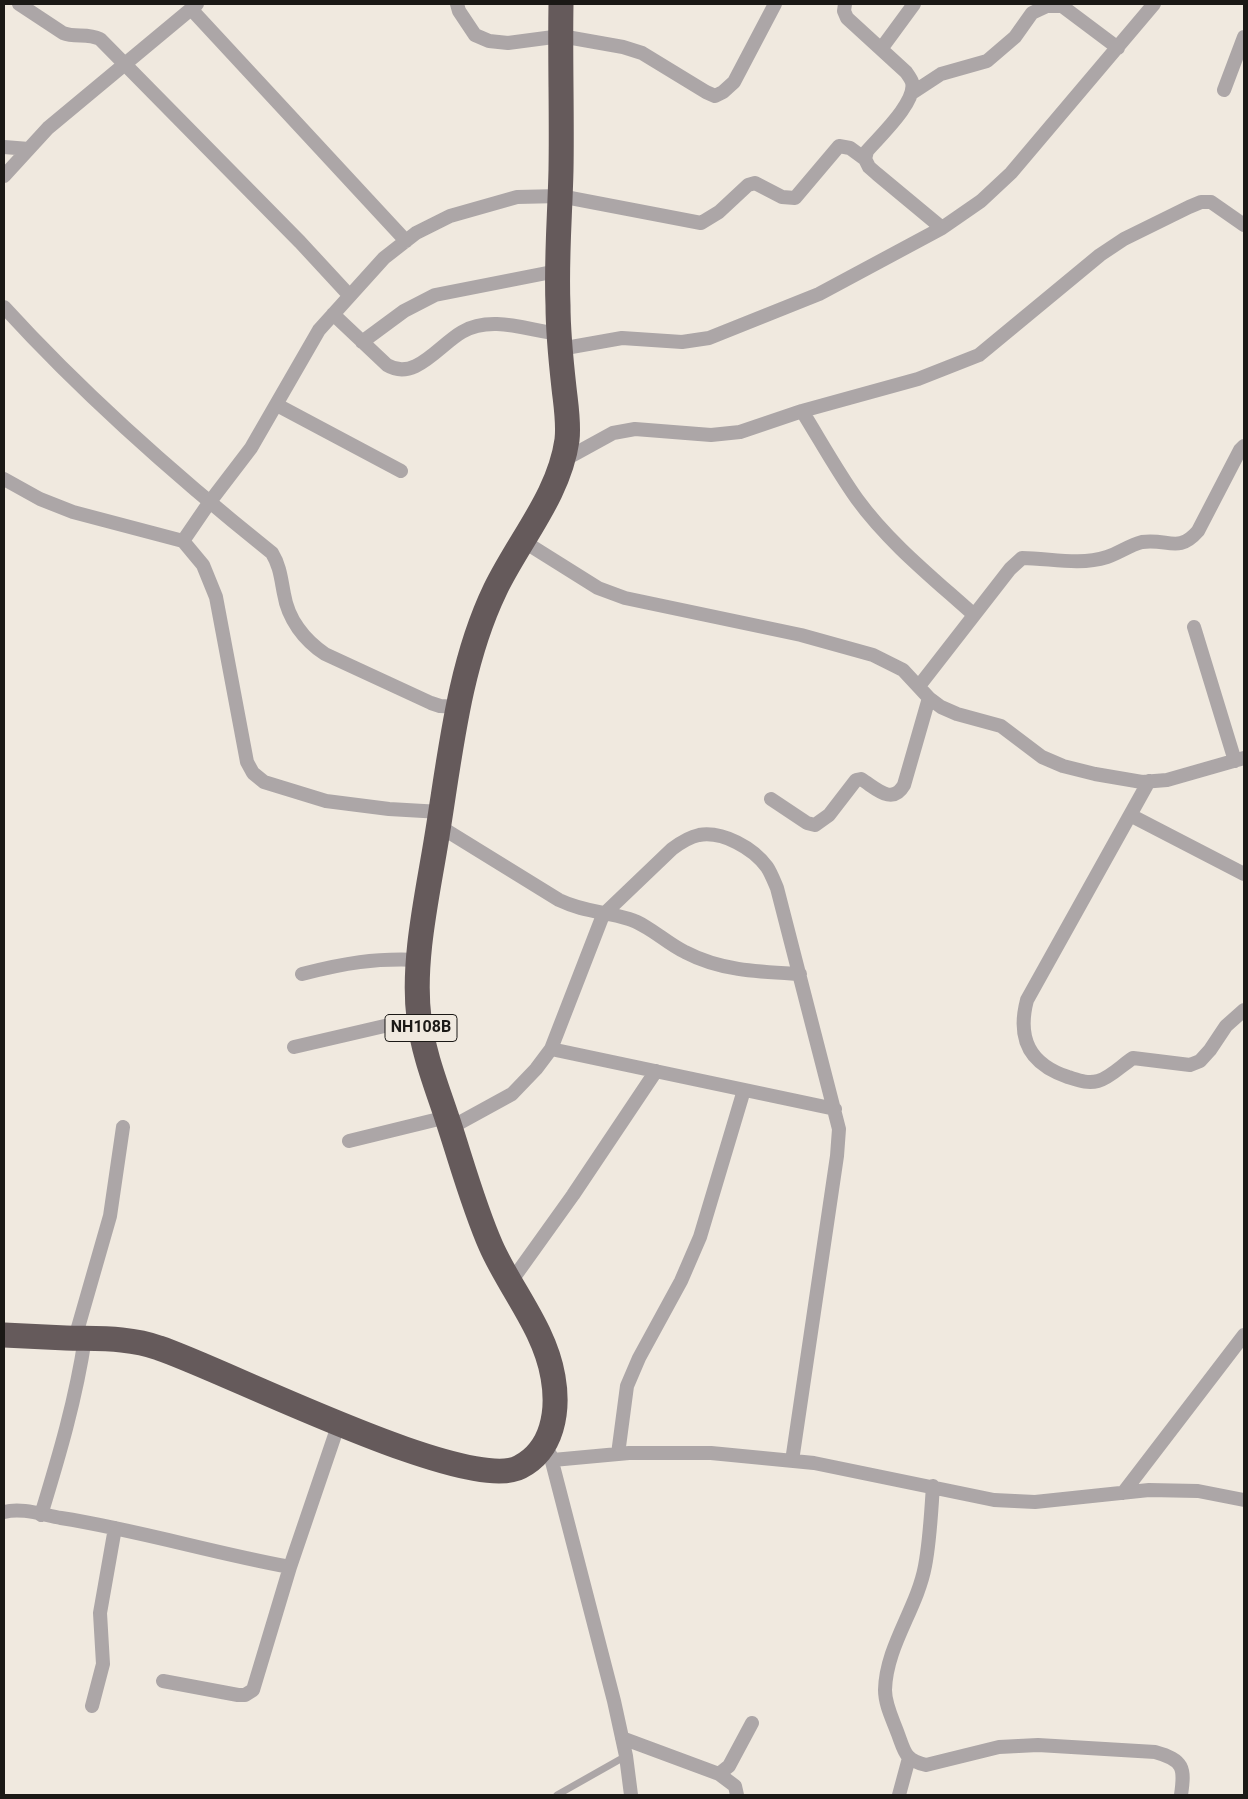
<!DOCTYPE html>
<style>
body{margin:0}
#map{position:relative;width:1248px;height:1799px;overflow:hidden;background:#f0e9df;font-family:Roboto,sans-serif}
canvas{display:block}
.frame{position:absolute;inset:0;border:5px solid #1b1916;pointer-events:none}
</style>
<div id="map">
<canvas width="1248" height="1799"></canvas>
<div class="frame"></div>
</div>
<script>
const ctx = document.querySelector('canvas').getContext('2d');
ctx.lineJoin = 'round';
function trace(path, color, width, dash) {
  ctx.strokeStyle = color;
  ctx.lineWidth = width;
  ctx.lineCap = dash ? 'butt' : 'round';
  ctx.setLineDash(dash || []);
  ctx.stroke(path);
}
function label(font, color, halo, rows, align = 'center') {
  ctx.font = font + ' Roboto,sans-serif';
  ctx.lineWidth = 5;
  ctx.setLineDash([]);
  ctx.textBaseline = 'middle';
  ctx.strokeStyle = halo;
  ctx.fillStyle = color;
  for (const [text, x, y, turn = 0] of rows) {
    ctx.save();
    ctx.translate(x, y);
    ctx.rotate((+turn || 0) * Math.PI / 180);
    ctx.textAlign = isNaN(turn) ? turn : align;
    if (halo) ctx.strokeText(text, 0, 0);
    ctx.fillText(text, 0, 0);
    ctx.restore();
  }
}
trace(new Path2D(`
 M 557,1795 L 626,1756`), '#aca6a7', 7);
trace(new Path2D(`
 M 19,4 L 63,33 C 75,38 87,33 100,39 L 300,242 L 349,295
 M 457,4 L 459,11 L 475,35 L 489,41 L 508,43 L 561,36 L 623,47 L 642,53 L 706,92 L 715,96 L 723,92 L 734,82 L 775,4
 M 845,4 L 844,11 L 847,18 L 906,72 C 908,75 911,79 912,82 C 917,102 879,137 867,151 L 865,159 L 869,167 L 877,174 L 942,228
 M 191,9 L 406,241
 M 881,49 L 914,4
 M 1224,90 L 1244,37
 M 912,93 L 941,74 L 987,61 L 1015,37 L 1032,13 L 1047,6 L 1062,6 L 1118,48
 M 4,147 L 29,149
 M 4,176 L 48,128 L 197,4
 M 4,307 C 86,397 177,477 272,553 C 280,566 281,579 284,594 C 288,619 304,640 325,654 L 431,703 L 440,706 L 459,707
 M 333,314 L 387,365 C 415,382 439,345 462,332 C 491,315 527,330 559,334
 M 362,342 L 404,311 L 435,295 L 557,271
 M 560,349 L 622,338 L 682,342 L 709,338 L 819,294 L 942,228 L 981,201 L 1011,173 L 1154,4
 M 277,405 L 401,471
 M 802,411 C 820,440 837,471 857,499 C 889,543 933,578 974,615
 M 562,461 L 613,433 L 635,429 L 711,435 L 740,432 L 802,411 L 918,379 L 979,355 L 1100,255 L 1124,239 L 1189,207 L 1201,202 L 1211,202 L 1244,225
 M 4,479 L 40,499 L 73,512 L 183,541 L 203,565 L 216,597 L 247,762 L 253,773 L 264,782 L 326,801 L 389,809 L 441,812
 M 183,541 L 209,503 L 251,448 L 319,330 L 384,258 L 416,233 L 450,216 L 517,197 L 560,196 L 701,223 L 719,212 L 748,185 L 755,183 L 782,197 L 795,198 L 839,146 L 850,148 L 865,159
 M 523,541 L 598,588 L 625,598 L 801,635 L 873,655 L 903,670 L 929,698 L 941,707 L 957,714 L 1001,726 L 1042,757 L 1063,766 L 1095,774 L 1142,782 L 1167,780 L 1244,758
 M 1194,627 L 1235,761
 M 919,686 L 1010,569 L 1022,558 C 1050,558 1078,566 1107,557 C 1119,553 1130,545 1142,542 C 1168,538 1178,554 1198,531 L 1240,450 L 1244,446
 M 1149,781 L 1027,1000 C 1017,1038 1029,1064 1068,1077 C 1078,1080 1087,1084 1098,1081 C 1110,1078 1122,1065 1133,1058 L 1190,1065 L 1200,1061 L 1210,1050 L 1226,1026 L 1244,1010
 M 771,799 L 807,823 L 815,825 L 829,815 L 856,780 L 861,779 C 876,788 892,806 904,785 L 929,698
 M 1130,815 L 1244,874
 M 439,826 L 559,900 C 584,912 604,911 629,919 C 649,925 666,943 685,952 C 721,971 760,972 800,974
 M 302,974 C 345,963 374,958 419,960
 M 294,1047 L 419,1018
 M 551,1049 L 835,1109
 M 450,1128 L 512,1094 L 536,1069 L 551,1049 L 603,915 L 672,849 C 680,843 689,837 699,835 C 723,831 753,848 767,867 C 771,873 774,881 777,888 L 839,1129 L 837,1156 L 792,1461
 M 349,1141 L 447,1117
 M 510,1283 L 573,1195 L 656,1071
 M 75,1338 L 110,1216 L 123,1127
 M 550,1454 L 614,1701 L 626,1756 L 631,1795
 M 618,1454 L 627,1386 L 639,1358 L 681,1281 L 700,1237 L 744,1090
 M 553,1460 L 629,1453 L 711,1453 L 814,1463 L 994,1500 L 1035,1502 L 1149,1490 L 1198,1491 L 1244,1500
 M 933,1486 C 931,1513 930,1540 925,1566 C 917,1609 886,1646 885,1690 C 885,1705 893,1720 898,1734 C 905,1753 905,1760 926,1765 L 999,1747 L 1038,1745 L 1155,1752 C 1184,1760 1185,1768 1181,1795
 M 1123,1493 L 1244,1335
 M 4,1512 C 22,1507 43,1515 61,1518 C 138,1530 213,1553 290,1567
 M 41,1515 C 59,1456 76,1399 85,1338
 M 163,1681 L 238,1695 L 245,1695 L 253,1690 L 290,1567 L 339,1423
 M 92,1706 L 103,1664 L 100,1613 L 115,1528
 M 622,1738 L 719,1774 L 729,1766 L 752,1723
 M 719,1774 L 735,1786 L 737,1795
 M 899,1795 L 909,1758`), '#aca6a7', 14);
trace(new Path2D(`
 M 4,1335 C 25,1336 45,1337 66,1338 C 97,1339 129,1337 159,1348 C 223,1369 468,1495 520,1467 C 553,1450 559,1411 553,1377 C 545,1329 510,1289 491,1246 C 473,1205 461,1160 447,1118 C 436,1085 423,1052 419,1018 C 412,963 427,897 436,842 C 450,758 458,667 495,590 C 519,540 559,496 567,440 C 569,423 566,406 564,388 C 561,361 558,333 558,305 C 556,260 560,215 561,170 C 562,115 560,59 561,4`), '#655a5b', 25);
for (const [x, y, w] of [
 [421,1028,72]
]) {
  const box = new Path2D();
  box.roundRect(x - w / 2, y - 13.5, w, 27, 4);
  ctx.fillStyle = '#f0e9df';
  ctx.fill(box);
  trace(box, '#1b1916', 1);
}
label('bold 16px', '#1b1916', null, [
 ["NH108B",421,1028]
]);
</script>
